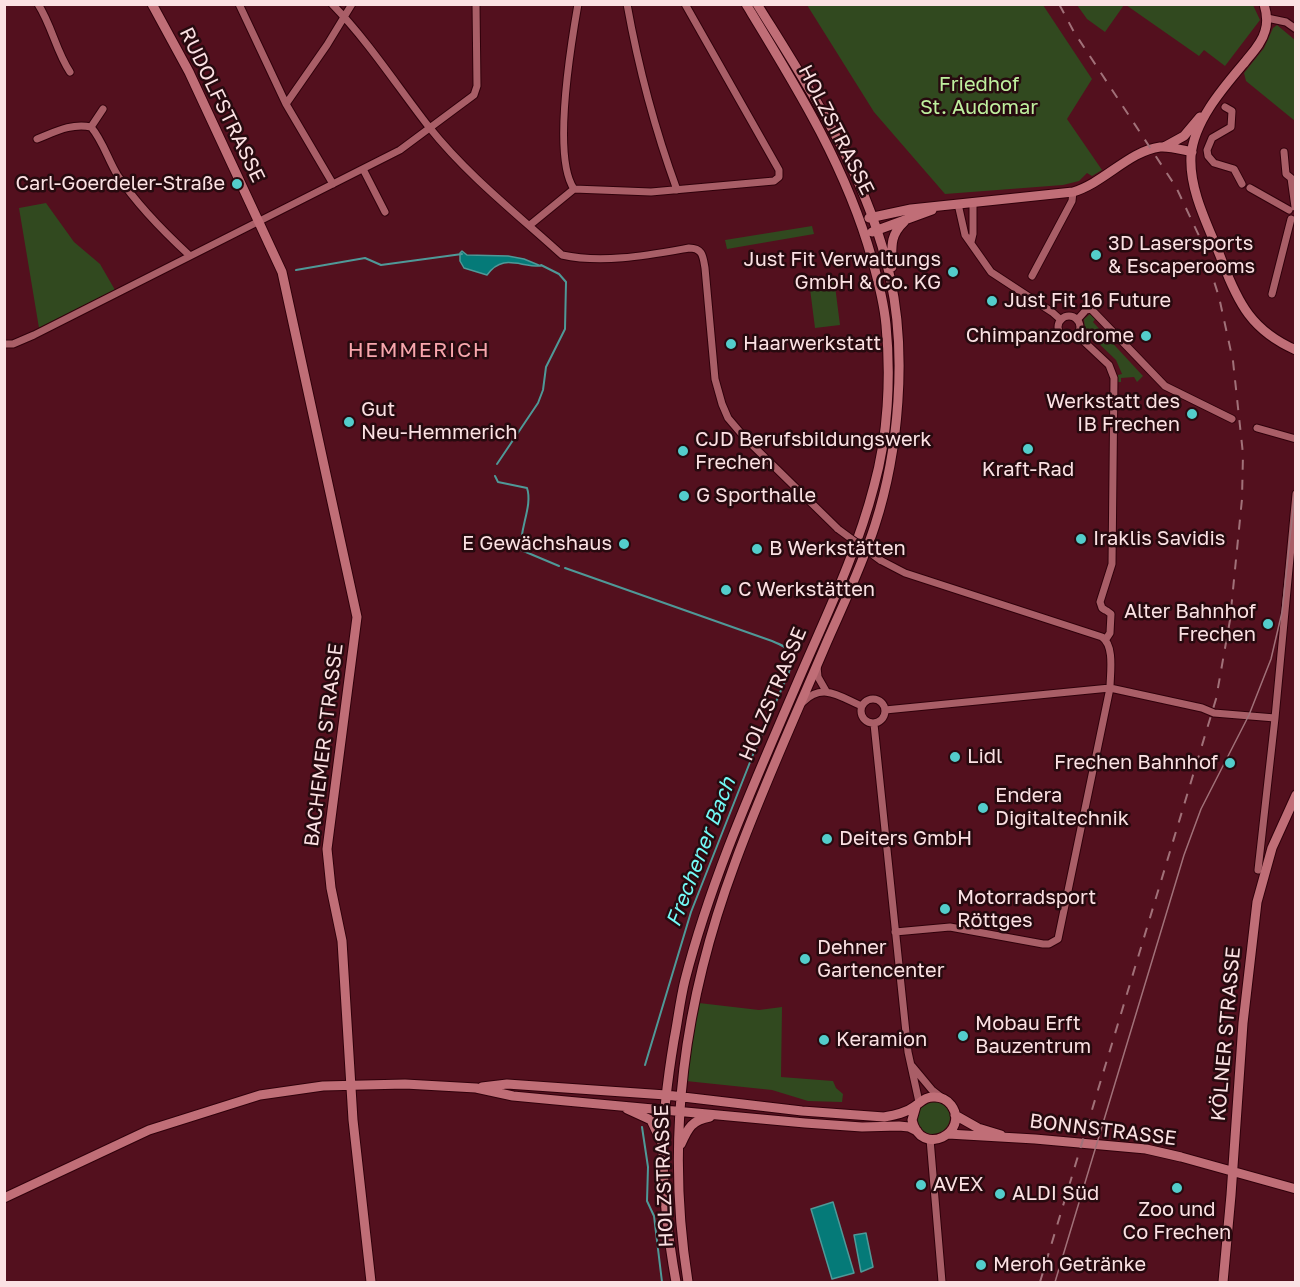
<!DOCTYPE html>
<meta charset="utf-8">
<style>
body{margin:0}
#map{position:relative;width:1300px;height:1287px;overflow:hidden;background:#53101e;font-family:"Golos Text",sans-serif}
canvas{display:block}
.frame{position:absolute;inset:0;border:6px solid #fbe1e3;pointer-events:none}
</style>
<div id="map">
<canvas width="1300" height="1287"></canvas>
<div class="frame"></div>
</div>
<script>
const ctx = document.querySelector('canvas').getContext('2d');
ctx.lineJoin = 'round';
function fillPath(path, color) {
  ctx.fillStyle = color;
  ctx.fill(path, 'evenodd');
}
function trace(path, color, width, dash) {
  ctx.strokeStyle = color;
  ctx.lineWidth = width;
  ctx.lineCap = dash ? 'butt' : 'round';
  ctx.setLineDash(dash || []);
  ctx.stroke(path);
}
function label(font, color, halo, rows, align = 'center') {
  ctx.font = font + ' "Golos Text",sans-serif';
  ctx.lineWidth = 5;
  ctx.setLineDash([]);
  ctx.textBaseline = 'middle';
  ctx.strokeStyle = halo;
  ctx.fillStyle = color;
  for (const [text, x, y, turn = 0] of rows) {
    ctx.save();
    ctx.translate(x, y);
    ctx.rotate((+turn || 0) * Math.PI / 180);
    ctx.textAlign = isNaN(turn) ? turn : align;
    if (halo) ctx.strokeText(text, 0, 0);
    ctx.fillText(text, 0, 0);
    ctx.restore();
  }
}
fillPath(new Path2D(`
 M 807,5 L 1043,5 L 1092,79 L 1067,119 L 1102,170 L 1092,176 L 1087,173 L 1079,181 L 1063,185 L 945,194 L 874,112 Z
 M 1077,5 L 1124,5 L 1105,32 L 1087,19 Z
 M 1126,5 L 1253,5 L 1260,20 L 1225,66 L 1204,50 L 1199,56 Z
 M 1277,25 L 1295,40 L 1295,121 L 1246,81 L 1244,73 L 1264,48 L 1273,28 Z
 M 46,203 L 74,242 L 100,264 L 115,290 L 39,328 L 19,208 Z
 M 812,226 L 814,234 L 727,249 L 725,240 Z
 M 834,278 L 840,325 L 815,328 L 809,281 Z
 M 1090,314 L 1096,318 L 1093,322 L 1143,376 L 1137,382 L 1134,377 L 1121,378 L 1121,382 L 1118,382 L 1118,375 L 1122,374 L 1116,360 L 1092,337 L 1089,340 L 1085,335 L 1084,319 Z
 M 699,1003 L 759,1010 L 782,1007 L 781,1077 L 833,1081 L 836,1088 L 843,1094 L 842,1102 L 808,1101 L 772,1090 L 686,1081 Z
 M916 1117a17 17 0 1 1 34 0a17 17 0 1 1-34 0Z`), '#31491f');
const water = new Path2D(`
 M 462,251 L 467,255 L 508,256 L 524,259 L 541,266 C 519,267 503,253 487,275 L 464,268 L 460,261 L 460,253 Z
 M 833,1202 L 854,1273 L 832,1279 L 811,1209 Z
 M 866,1233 L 873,1267 L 861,1272 L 854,1235 Z`);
fillPath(water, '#057a78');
trace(water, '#4f9998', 1.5);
trace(new Path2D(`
 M 296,270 L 365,258 L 381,265 L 462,254
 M 497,464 L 538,403 L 543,390 L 546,367 L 565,329 L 566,282 L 559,274 L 541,265
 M 495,476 L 498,482 L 527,488 C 533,506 519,529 521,550 L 559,566
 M 565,568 L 772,641 C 791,649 795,651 789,672 L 754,752 L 691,912 L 645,1065
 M 642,1127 L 648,1167 L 647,1201 L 654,1216 L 662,1282`), '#4f9998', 2);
const street = new Path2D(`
 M 38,4 C 52,26 56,51 70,72
 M 239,4 L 286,104
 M 332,4 C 369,42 397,86 429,127 C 468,176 517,214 562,255 C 603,264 649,255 689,248 C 703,248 703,257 705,268 L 715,379 L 722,404 L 728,418 L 745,438 L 838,529
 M 627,4 C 639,71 654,127 677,190
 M 1267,18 L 1286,22 L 1296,29
 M 1225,107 L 1232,111 L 1231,127 L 1212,138 L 1207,150 L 1208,156 L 1214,163 L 1234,169 L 1242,184
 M 91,127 L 103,109
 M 37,139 C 55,132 71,123 91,127 C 103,141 108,160 118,176 C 138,206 163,231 189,255
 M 1284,152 L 1286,174 L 1291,178 L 1295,207
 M 363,169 L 385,212
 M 333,184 L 286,104 L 327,45 L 352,4
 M 1250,188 L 1289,210
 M 574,189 C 552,157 571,44 578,4
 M 958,204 L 965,235 L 991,272 L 1052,312 L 1061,320
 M 530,225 L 574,189 L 651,192 L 774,181 L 779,177 L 779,170 L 685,4
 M 971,242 L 973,234 L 973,202
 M 1032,276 L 1072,201 L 1073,192
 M 1272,294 L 1291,219
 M1058 327a11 11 0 1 1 22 0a11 11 0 1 1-22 0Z
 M 1077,320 L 1086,310 L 1091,309 L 1165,386 L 1232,419
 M 1077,335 L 1109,365 L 1114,378 L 1112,564 L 1100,602 L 1102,608 L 1105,610
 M 4,344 L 13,344 L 34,335 L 400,150 L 474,95 L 477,86 L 476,4
 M 1257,428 L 1296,439
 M 880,560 L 905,573 L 1102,637 C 1115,646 1110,674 1110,688 L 1058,939 L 1049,944 L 1043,944 L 950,927 L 895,932
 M 1106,639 L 1110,633 L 1111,614 L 1107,611
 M 817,666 L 818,677 L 826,691
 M861 711a12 12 0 1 1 24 0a12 12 0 1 1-24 0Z
 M 803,702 C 823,682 840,697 862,706
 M 885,710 L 1110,688 L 1202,708 L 1214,713 L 1275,718
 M 874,724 L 908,1052 L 919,1102
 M 1258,870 L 1275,718 L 1296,494
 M 912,1066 L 932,1090 L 941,1097
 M 930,1139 L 942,1282`);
const secondary = new Path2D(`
 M 152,4 L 189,72 L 282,272 L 357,617 L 327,849 L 331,888 L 342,941 L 353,1120 L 371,1282
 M 1264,4 C 1267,14 1268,22 1265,31 C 1262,43 1252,53 1245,62 C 1223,88 1194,121 1191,156 C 1189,192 1210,229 1222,261 C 1238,303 1252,331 1296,350
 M 1164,147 L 1184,136 L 1200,117
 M 869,218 L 911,209 L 1073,192 C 1104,183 1129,151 1160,147 C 1170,146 1182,150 1192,152
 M 872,232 L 932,210
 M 892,267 C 892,248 889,236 904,222
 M 482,1087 L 507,1084 L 666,1095 L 802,1111 L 884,1117 C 895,1115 906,1113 915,1106 C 921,1102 926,1096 935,1097 C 941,1097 947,1100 951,1105 C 971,1132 921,1159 912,1120 L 916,1106
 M 627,1109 L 651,1120 L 662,1143
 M 955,1115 L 978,1128 L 1001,1135
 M 948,1134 L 1035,1139 L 1146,1149 L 1181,1157 L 1296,1189
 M 681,1144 C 688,1128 692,1120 710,1117
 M 4,1198 L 149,1130 L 260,1095 L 323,1086 L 405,1084 L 476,1088 L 513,1096 L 566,1101 L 805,1123 L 862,1127 L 899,1126 L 909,1127 L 917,1131
 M 676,1282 C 668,1238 663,1193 663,1148 C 663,1111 668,1076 674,1040 C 678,1020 680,1000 685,980 C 711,879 754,784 795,688 C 823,622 856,556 874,486 C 888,436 891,377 886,325 C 884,303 878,280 872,259 C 846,166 796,86 746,4
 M 688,1282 C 665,1137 684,1000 735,863 C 762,789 795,717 826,644 C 843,605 862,566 875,525 C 899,451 907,353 890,277 C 868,176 811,91 757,4
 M 1223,1282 L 1231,1195 L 1243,1023 L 1257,902 L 1272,848 L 1296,795`);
trace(street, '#30000b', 9);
trace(secondary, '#30000b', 11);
trace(street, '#a95e67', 7);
trace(secondary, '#c06e77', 9);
trace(new Path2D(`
 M 1055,1282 L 1184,855 L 1201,809 L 1249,715 L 1271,659 L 1282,612 L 1296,482`), '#a17179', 1.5);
trace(new Path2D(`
 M 1040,1282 L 1216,699 L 1230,620 L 1242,499 L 1243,454 L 1233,361 L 1219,297 L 1201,240 L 1176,187 L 1074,32 L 1059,4`), '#a17179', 2, [10, 10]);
const streetBridge = new Path2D(`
 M 838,529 L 880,560`);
trace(streetBridge, '#30000b', 9, []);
trace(streetBridge, '#a95e67', 7);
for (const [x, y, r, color] of [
 [237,184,6,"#53cdcb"],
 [1096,255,6,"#53cdcb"],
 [953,272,6,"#53cdcb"],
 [992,301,6,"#53cdcb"],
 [1146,336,6,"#53cdcb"],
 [731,344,6,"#53cdcb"],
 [1192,414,6,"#53cdcb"],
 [349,422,6,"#53cdcb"],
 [1028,449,6,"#53cdcb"],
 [683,451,6,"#53cdcb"],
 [684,496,6,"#53cdcb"],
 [1081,539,6,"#53cdcb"],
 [624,544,6,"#53cdcb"],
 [757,549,6,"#53cdcb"],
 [726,590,6,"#53cdcb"],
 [1268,624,6,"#53cdcb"],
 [955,757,6,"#53cdcb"],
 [1230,763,6,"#53cdcb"],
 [983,808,6,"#53cdcb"],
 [827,839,6,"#53cdcb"],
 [945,909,6,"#53cdcb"],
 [805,959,6,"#53cdcb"],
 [963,1036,6,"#53cdcb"],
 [824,1040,6,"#53cdcb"],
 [921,1185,6,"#53cdcb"],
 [1177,1188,6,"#53cdcb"],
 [1000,1194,6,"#53cdcb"],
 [981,1265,6,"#53cdcb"]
]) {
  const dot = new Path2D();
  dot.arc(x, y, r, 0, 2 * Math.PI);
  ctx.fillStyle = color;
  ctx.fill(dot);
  trace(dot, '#270a0f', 2);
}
label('20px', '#bff09e', '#270a0f', [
 ["Friedhof",979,85],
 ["St. Audomar",979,108]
]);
label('20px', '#fbe1e3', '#270a0f', [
 ["RUDOLFSTRASSE",222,105,64],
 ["HOLZSTRASSE",836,130,63],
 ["HOLZSTRASSE",773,694,-67],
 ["BACHEMER STRASSE",324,745,-83],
 ["KÖLNER STRASSE",1226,1034,-85],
 ["BONNSTRASSE",1103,1130,7],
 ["HOLZSTRASSE",664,1176,-92]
]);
label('20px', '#fbe1e3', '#270a0f', [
 ["Carl-Goerdeler-Straße",225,184,"right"],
 ["3D Lasersports",1108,244],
 ["& Escaperooms",1108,267],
 ["Just Fit Verwaltungs",941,260,"right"],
 ["GmbH & Co. KG",941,283,"right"],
 ["Just Fit 16 Future",1004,301],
 ["Chimpanzodrome",1134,336,"right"],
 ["Haarwerkstatt",743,344],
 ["Werkstatt des",1180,402,"right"],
 ["IB Frechen",1180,425,"right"],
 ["Gut",361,410],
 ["Neu-Hemmerich",361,433],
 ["CJD Berufsbildungswerk",695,440],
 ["Frechen",695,463],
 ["Kraft-Rad",1028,470,"center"],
 ["G Sporthalle",696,496],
 ["Iraklis Savidis",1093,539],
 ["E Gewächshaus",612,544,"right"],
 ["B Werkstätten",769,549],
 ["C Werkstätten",738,590],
 ["Alter Bahnhof",1256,612,"right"],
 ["Frechen",1256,635,"right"],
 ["Lidl",967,757],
 ["Frechen Bahnhof",1218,763,"right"],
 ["Endera",995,796],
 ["Digitaltechnik",995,819],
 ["Deiters GmbH",839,839],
 ["Motorradsport",957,898],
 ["Röttges",957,921],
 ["Dehner",817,948],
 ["Gartencenter",817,971],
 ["Mobau Erft",975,1024],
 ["Bauzentrum",975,1047],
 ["Keramion",836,1040],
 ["AVEX",933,1185],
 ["ALDI Süd",1012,1194],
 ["Zoo und",1177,1210,"center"],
 ["Co Frechen",1177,1233,"center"],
 ["Meroh Getränke",993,1265]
], 'left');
ctx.letterSpacing = '1.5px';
label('21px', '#f8a6ad', '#270a0f', [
 ["HEMMERICH",419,350]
]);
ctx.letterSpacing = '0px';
label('italic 21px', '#73faf7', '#270a0f', [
 ["Frechener Bach",701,852,-69]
]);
</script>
